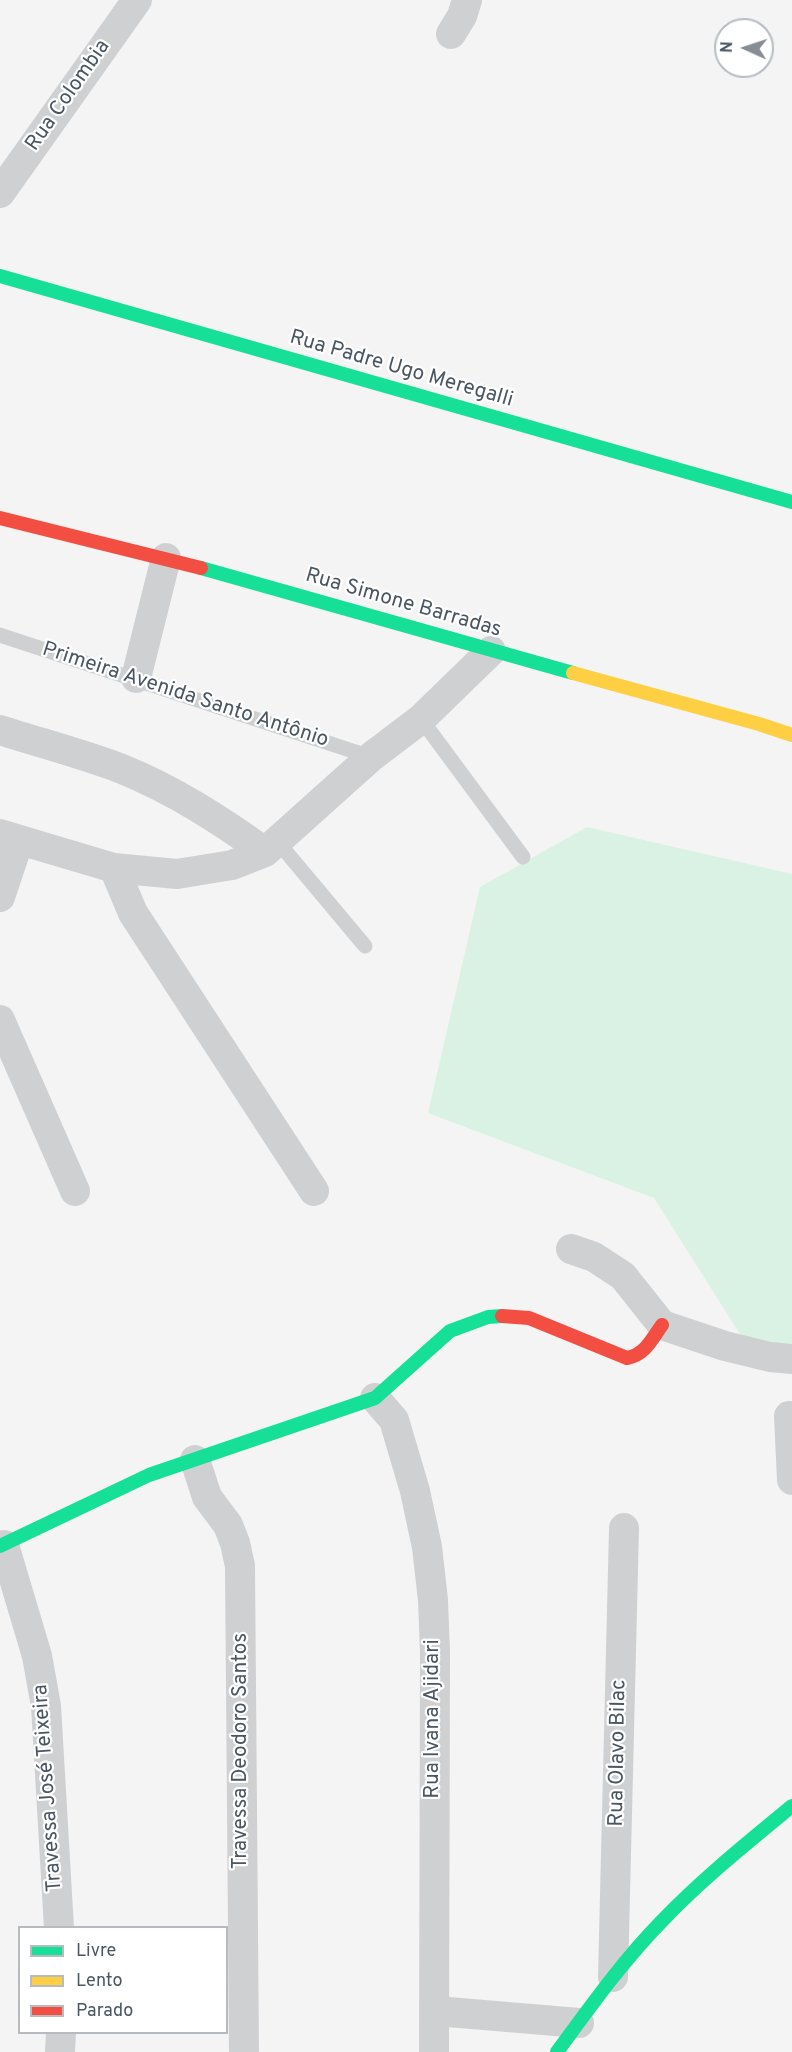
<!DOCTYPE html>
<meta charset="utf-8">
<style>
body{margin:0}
#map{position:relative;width:792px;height:2052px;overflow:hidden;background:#f4f4f4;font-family:Overpass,sans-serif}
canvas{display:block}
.legend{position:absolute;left:18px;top:1926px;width:210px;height:108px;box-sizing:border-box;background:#fff;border:2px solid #b7bbc0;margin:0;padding:8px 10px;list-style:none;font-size:18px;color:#4a5661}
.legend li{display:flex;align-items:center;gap:12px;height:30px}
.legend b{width:30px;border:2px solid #b7bbc0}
.north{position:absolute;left:714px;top:18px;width:60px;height:60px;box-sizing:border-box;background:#fff;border:2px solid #b7bbc0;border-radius:50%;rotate:273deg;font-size:16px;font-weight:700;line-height:24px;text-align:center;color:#4a5661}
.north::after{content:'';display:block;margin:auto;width:21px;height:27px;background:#868d94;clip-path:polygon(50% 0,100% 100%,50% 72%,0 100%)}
</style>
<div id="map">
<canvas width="792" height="2052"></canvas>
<ul class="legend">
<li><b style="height:8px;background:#16e098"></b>Livre</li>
<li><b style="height:8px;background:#ffcf43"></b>Lento</li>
<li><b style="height:8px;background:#f24e42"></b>Parado</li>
</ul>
<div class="north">N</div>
</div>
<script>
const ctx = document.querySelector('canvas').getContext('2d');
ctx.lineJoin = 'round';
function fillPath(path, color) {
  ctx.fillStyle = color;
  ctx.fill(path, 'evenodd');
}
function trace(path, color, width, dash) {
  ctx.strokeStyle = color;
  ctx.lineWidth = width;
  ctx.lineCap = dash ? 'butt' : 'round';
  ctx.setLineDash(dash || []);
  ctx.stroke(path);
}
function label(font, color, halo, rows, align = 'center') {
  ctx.font = font + ' Overpass,sans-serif';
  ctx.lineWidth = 4.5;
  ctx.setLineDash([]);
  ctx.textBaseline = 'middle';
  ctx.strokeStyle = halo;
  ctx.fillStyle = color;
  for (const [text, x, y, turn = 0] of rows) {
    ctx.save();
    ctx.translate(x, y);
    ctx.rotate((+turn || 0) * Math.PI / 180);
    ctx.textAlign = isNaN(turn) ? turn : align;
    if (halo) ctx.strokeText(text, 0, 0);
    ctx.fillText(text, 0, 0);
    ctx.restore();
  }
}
fillPath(new Path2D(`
 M 587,827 L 792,874 L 792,1365 L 757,1361 L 654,1198 L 428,1113 L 480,887 Z`), '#d9f2e3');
trace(new Path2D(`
 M 0,635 L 371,757
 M 421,719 L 523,857
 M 277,841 L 365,946`), '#ced0d2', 15);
trace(new Path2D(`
 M 451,34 L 462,16 L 467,0
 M 0,193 L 137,0
 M 136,678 L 166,558
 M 0,730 C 40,743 83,754 122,769 C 174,790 220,820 265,852
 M 0,834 L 114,868 L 177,874 L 232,865 L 265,852 L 371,757 L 421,719 L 491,651
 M 114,868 L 133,913 L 314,1191
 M 0,897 L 19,840
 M 0,1020 L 75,1191
 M 571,1249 L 594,1257 L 623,1276 L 662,1325 L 725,1346 L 770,1357 L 792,1359
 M 375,1398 L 394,1420 L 415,1491 L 427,1547 L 433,1600 L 435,1652 L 434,2052
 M 789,1416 L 792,1480
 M 195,1460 L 207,1497 L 228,1525 L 235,1543 L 240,1566 L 244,2052
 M 4,1545 L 37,1656 L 46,1706 L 59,1928
 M 613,1977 L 624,1528
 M 436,2011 L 579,2023
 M 60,2052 L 61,2032`), '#ced0d2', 30);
trace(new Path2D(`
 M 0,276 L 792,502
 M 201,568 L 573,673
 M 0,1546 L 149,1475 L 375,1398 L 450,1331 L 488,1317 L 502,1316
 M 557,2052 C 590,2007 622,1962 661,1922 C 701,1880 747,1843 792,1806`), '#16e098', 14);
trace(new Path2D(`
 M 573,673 L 759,724 L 792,735`), '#ffcf43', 14);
trace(new Path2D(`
 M 0,518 L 201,568
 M 502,1316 L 529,1318 L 627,1358 C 645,1355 652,1339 662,1325`), '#f24e42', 14);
label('21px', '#4a5661', '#fff', [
 ["Rua Colombia",69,96,-55],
 ["Rua Padre Ugo Meregalli",401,370,16],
 ["Rua Simone Barradas",403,604,16],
 ["Primeira Avenida Santo Antônio",185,696,18],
 ["Rua Ivana Ajidari",434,1719,-90],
 ["Travessa Deodoro Santos",242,1751,-90],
 ["Rua Olavo Bilac",619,1753,-89],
 ["Travessa José Teixeira",49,1788,-94]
]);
</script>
